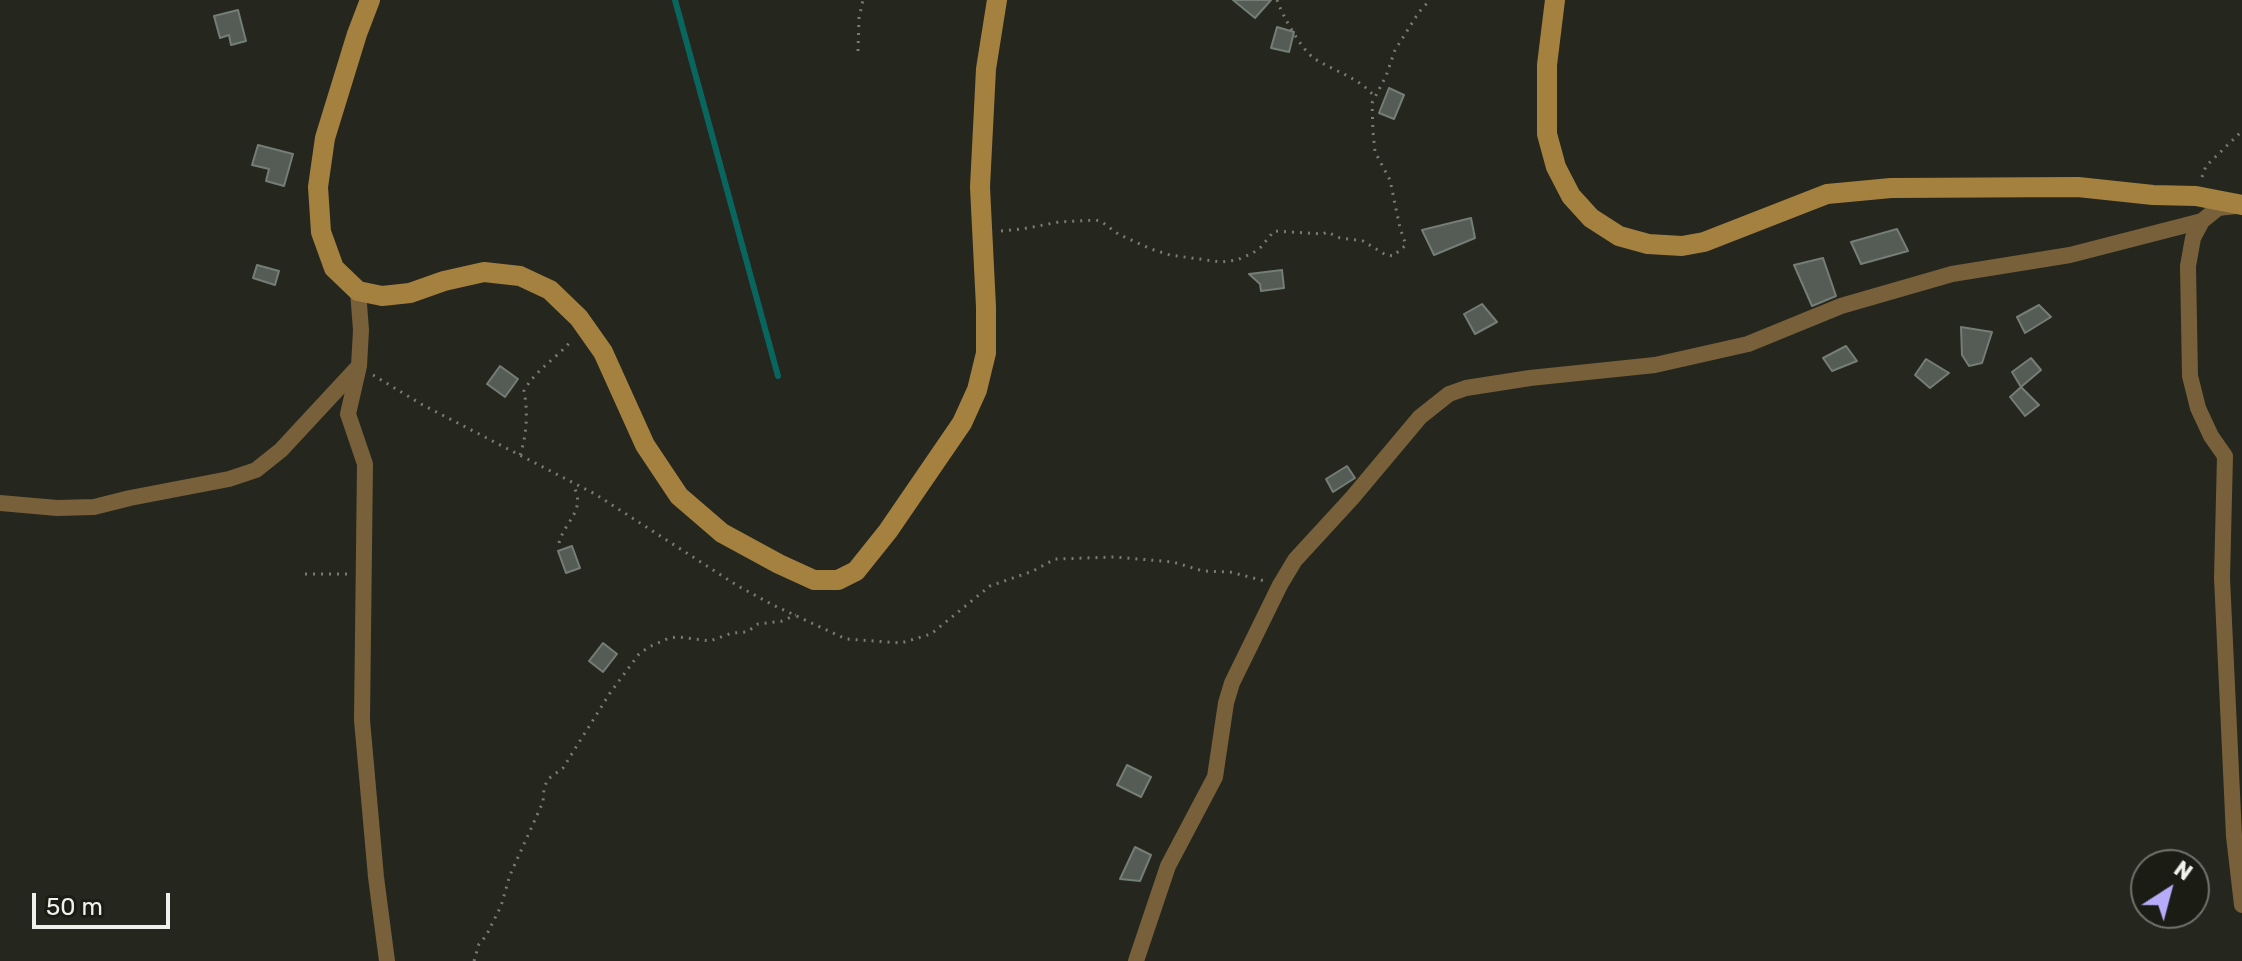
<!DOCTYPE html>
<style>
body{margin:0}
#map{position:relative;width:2242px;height:961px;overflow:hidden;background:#25261e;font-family:Rubik,sans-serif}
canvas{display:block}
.north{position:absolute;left:2130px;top:849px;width:80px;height:80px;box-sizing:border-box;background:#1b1d15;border:2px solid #70726b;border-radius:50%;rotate:36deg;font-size:22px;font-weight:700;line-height:32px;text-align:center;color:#f0f1ec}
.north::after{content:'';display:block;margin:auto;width:28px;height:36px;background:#b6acf8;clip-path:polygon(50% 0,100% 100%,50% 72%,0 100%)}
.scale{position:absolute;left:32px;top:893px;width:138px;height:36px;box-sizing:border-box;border:4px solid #f0f1ec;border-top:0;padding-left:10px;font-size:24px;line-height:28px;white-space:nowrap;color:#f0f1ec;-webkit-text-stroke:6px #1b1d15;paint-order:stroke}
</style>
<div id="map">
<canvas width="2242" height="961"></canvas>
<div class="north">N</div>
<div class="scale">50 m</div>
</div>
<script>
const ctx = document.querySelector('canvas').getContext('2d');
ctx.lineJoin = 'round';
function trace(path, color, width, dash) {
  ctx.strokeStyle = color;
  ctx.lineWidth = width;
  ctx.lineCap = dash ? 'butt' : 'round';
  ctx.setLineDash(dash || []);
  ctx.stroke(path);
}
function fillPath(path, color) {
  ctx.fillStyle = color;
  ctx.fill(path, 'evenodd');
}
trace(new Path2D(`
 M 675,0 L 778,376`), '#09665e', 6);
const building = new Path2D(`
 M 1233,0 L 1271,0 L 1255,18 Z
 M 238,10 L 246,41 L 231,45 L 229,35 L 220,38 L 214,16 Z
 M 1277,27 L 1294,32 L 1289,52 L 1271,48 Z
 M 1389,88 L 1404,95 L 1394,119 L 1379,113 Z
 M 258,145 L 293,154 L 284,186 L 266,181 L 269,169 L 252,165 Z
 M 1471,218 L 1475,238 L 1434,255 L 1422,230 Z
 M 1897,229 L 1908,251 L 1861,264 L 1851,242 Z
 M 1823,258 L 1836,296 L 1812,306 L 1794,265 Z
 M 257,265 L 279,271 L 275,285 L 253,278 Z
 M 1282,270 L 1284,288 L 1261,291 L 1260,284 L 1249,274 Z
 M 1482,304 L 1497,322 L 1475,334 L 1464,314 Z
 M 2039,305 L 2051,317 L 2025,333 L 2017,317 Z
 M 1961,327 L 1992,332 L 1982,363 L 1969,366 L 1962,355 Z
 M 1846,346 L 1857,361 L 1832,371 L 1823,358 Z
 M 2031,358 L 2041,370 L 2021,387 L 2012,372 Z
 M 1926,359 L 1949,373 L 1930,388 L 1915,375 Z
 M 500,366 L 518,379 L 505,397 L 487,384 Z
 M 2021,387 L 2039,405 L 2025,416 L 2010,397 Z
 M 1347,466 L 1355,478 L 1333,492 L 1326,479 Z
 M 572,546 L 580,568 L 566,573 L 558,551 Z
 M 603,643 L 617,654 L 603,672 L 589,661 Z
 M 1127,765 L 1151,777 L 1141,797 L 1117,785 Z
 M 1135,847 L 1151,855 L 1140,881 L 1120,879 Z`);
fillPath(building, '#545c55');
trace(building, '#747d76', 2);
trace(new Path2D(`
 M 1277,0 C 1282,15 1302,51 1315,59 C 1336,72 1358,77 1375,97
 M 858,51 L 859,18 L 863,0
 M 2202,177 L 2206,166 L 2242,131
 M 1001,231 L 1022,229 L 1059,222 L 1096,220 L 1102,222 L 1118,234 L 1151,249 L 1170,255 L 1221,262 L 1237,260 L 1253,253 L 1261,247 L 1274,231 L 1323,234 L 1327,232 L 1340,238 L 1363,241 L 1386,255 L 1393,256 L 1406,245 L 1400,228 L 1390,180 L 1375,152 L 1373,132 L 1372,103 L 1386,76 L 1395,50 L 1419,12 L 1430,0
 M 373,375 L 421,404 L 595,494 L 738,586 L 773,605 L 846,639 L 901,643 L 931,634 L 990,586 L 1033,571 L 1055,559 L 1115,557 L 1173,562 L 1203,571 L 1230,572 L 1265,581
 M 520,455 C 527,435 528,411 524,391 C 535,370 557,358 572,340
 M 559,543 C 565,520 587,511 573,485
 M 305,574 L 347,574
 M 474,961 L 479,944 L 486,936 L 501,906 L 510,875 L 543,802 L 544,788 L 548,779 L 563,768 L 610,693 L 639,654 L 649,647 L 669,638 L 678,637 L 710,641 L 732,633 L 747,632 L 758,624 L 782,621 L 796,615`), '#7a7b74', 3, [2, 6]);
trace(new Path2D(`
 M 2202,221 L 2193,238 L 2188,266 L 2190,376 L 2198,408 L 2211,436 L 2225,456 L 2222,578 L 2234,836 L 2242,905
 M 359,366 L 348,414 L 365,464 L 362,720 L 376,877 L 387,961
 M 0,503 L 57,508 L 94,507 L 130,498 L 229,479 L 256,470 L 281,450 L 359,366 L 361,330 L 358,291
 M 1136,961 L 1168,866 L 1215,777 L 1226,703 L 1232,683 L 1280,585 L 1295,560 L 1352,498 L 1420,417 L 1449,394 L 1466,388 L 1530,378 L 1655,365 L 1748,344 L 1841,306 L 1952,274 L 2070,255 L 2202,221 L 2218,208 L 2236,206`), '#77603a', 16);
trace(new Path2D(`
 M 370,0 L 357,34 L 325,138 L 318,187 L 321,232 L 334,268 L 358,291 L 382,296 L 410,293 L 444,281 L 484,272 L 520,276 L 550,290 L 579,318 L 603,352 L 645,445 L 679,496 L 722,533 L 779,564 L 814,580 L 838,580 L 856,571 L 888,531 L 962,423 L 977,390 L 986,353 L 986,307 L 980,187 L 986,69 L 997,0
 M 1555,0 L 1547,65 L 1547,134 L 1556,167 L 1571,196 L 1591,218 L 1619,236 L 1648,244 L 1682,246 L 1704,242 L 1827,194 L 1891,188 L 2078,187 L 2153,195 L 2196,196 L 2242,205`), '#a58140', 20);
</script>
